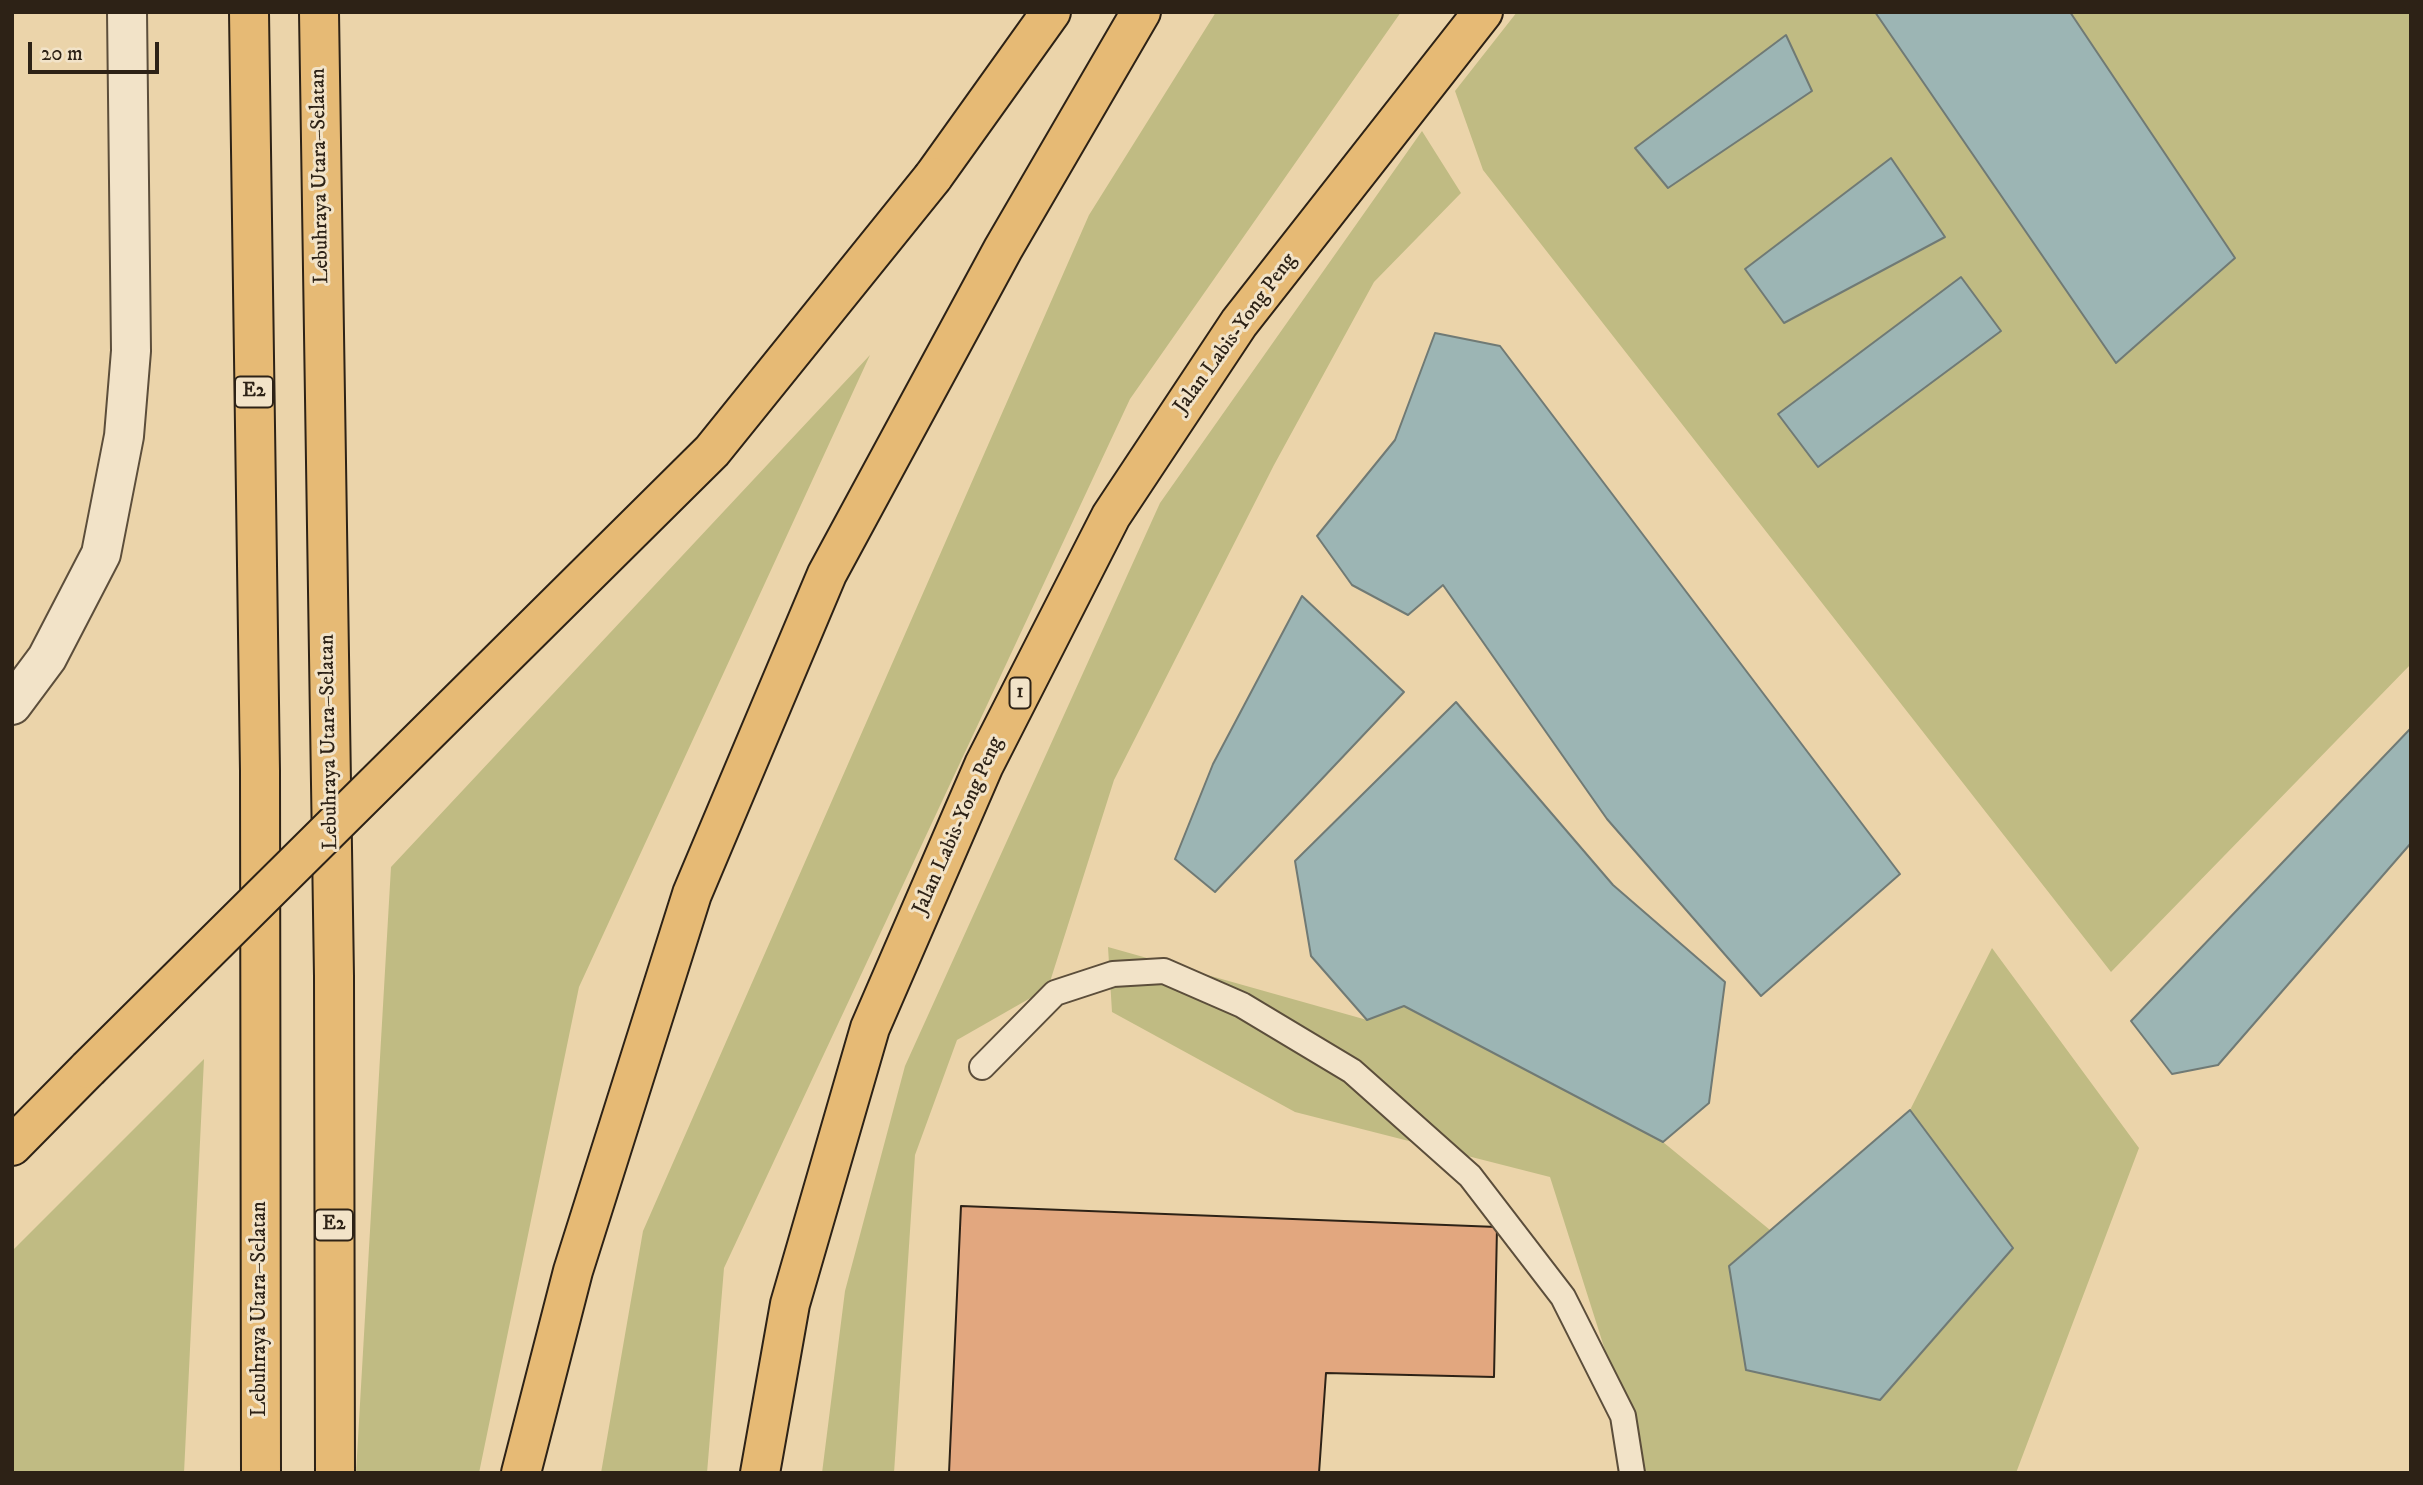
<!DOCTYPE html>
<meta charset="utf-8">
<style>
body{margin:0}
#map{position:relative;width:2423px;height:1485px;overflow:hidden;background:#ebd4aa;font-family:"IM FELL DW Pica",serif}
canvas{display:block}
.frame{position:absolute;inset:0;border:14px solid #2d2216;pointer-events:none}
.scale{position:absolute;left:28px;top:42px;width:131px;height:32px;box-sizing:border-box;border:4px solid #2d2216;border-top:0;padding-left:9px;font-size:21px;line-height:24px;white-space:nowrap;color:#2d2216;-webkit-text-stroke:5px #f2e3c8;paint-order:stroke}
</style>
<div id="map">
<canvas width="2423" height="1485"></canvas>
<div class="frame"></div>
<div class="scale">20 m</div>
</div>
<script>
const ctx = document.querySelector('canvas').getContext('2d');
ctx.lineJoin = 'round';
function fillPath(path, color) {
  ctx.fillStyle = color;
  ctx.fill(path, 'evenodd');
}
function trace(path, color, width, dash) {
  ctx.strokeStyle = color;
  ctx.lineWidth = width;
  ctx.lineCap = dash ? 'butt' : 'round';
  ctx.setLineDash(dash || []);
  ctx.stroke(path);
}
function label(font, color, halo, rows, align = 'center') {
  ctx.font = font + ' "IM FELL DW Pica",serif';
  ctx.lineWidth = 6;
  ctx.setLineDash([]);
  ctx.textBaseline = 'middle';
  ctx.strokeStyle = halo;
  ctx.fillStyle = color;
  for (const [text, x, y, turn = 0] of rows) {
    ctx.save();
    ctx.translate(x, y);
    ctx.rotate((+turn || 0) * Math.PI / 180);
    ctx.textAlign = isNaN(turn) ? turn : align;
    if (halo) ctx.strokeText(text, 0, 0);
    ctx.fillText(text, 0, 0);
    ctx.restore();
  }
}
fillPath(new Path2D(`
 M 1216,12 L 1401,12 L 1130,399 L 724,1268 L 707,1473 L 601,1473 L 643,1231 L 1089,215 Z
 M 1517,12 L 2411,12 L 2411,664 L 2111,972 L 1483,170 L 1455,91 Z
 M 1422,131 L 1461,193 L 1374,282 L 1274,465 L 1114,780 L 1048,988 L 957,1040 L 915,1155 L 894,1473 L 822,1473 L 845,1291 L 905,1066 L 1160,503 Z
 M 870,355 L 579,987 L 479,1473 L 356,1473 L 391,867 Z
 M 1108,947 L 1367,1020 L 1404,1006 L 1663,1142 L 1770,1230 L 1729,1266 L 1746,1370 L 1880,1400 L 2013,1248 L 1910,1110 L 1992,948 L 2139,1148 L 2016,1473 L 1644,1473 L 1550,1177 L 1295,1112 L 1112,1012 Z
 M 204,1059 L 184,1473 L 12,1473 L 12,1251 Z`), '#c0bb83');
const water = new Path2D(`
 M 1875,12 L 2070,12 L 2235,258 L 2116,363 Z
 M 1786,35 L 1812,91 L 1668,188 L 1635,148 Z
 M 1891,158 L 1945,237 L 1784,323 L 1745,269 Z
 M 1961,277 L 2001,331 L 1818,467 L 1778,414 Z
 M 1435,333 L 1500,346 L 1900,874 L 1761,996 L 1607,819 L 1443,585 L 1408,615 L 1352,585 L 1317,536 L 1395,440 Z
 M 1302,596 L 1404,692 L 1215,892 L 1175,859 L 1213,764 Z
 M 1456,702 L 1613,885 L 1725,982 L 1709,1103 L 1663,1142 L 1404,1006 L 1367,1020 L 1311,956 L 1295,861 Z
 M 2411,728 L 2411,843 L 2218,1065 L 2172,1074 L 2131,1021 Z
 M 1910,1110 L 2013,1248 L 1880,1400 L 1746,1370 L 1729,1266 Z`);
fillPath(water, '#9cb5b4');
trace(water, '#707a75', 2);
const building = new Path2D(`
 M 961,1206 L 1497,1227 L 1494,1377 L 1326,1373 L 1319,1473 L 949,1473 Z`);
fillPath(building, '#e2a77f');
trace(building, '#2d2216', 2);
const lane = new Path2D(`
 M 982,1067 L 1055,993 L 1113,974 L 1164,971 L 1242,1005 L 1352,1071 L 1470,1176 L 1563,1297 L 1623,1416 L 1632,1473`);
const street = new Path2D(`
 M 12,705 L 47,658 L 101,554 L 124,436 L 131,351 L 127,12`);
const primary = new Path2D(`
 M 760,1473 L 790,1304 L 870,1028 L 984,765 L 1111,516 L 1239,323 L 1483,12`);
const highway = new Path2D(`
 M 249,12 L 260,771 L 261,1473
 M 319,12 L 334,976 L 335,1473
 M 933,177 L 1051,12
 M 12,1146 L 88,1069
 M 521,1473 L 573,1271 L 692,894 L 827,574 L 1003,249 L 1141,12`);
trace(lane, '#5c4e3b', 28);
trace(street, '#5c4e3b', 42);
trace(primary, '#2d2216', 42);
trace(highway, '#2d2216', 42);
trace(lane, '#f2e3c8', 24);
trace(street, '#f2e3c8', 38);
trace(primary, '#e6ba75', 38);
trace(highway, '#e6ba75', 38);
const highwayBridge = new Path2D(`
 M 88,1069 L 712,451 L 933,177`);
trace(highwayBridge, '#2d2216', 42, []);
trace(highwayBridge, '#e6ba75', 38);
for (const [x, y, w] of [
 [254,392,38],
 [1020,693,21],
 [334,1225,38]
]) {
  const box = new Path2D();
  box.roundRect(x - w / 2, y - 15.5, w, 31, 5);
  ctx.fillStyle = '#f2e3c8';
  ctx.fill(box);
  trace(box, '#2d2216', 2);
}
label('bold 19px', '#2d2216', null, [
 ["E2",254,392],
 ["1",1020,693],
 ["E2",334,1225]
]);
label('21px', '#2d2216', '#f2e3c8', [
 ["Lebuhraya Utara–Selatan",321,176,-91],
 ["Jalan Labis-Yong Peng",1236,334,-54],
 ["Lebuhraya Utara–Selatan",330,742,-91],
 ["Jalan Labis-Yong Peng",959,826,-66],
 ["Lebuhraya Utara–Selatan",261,1309,-90]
]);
</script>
